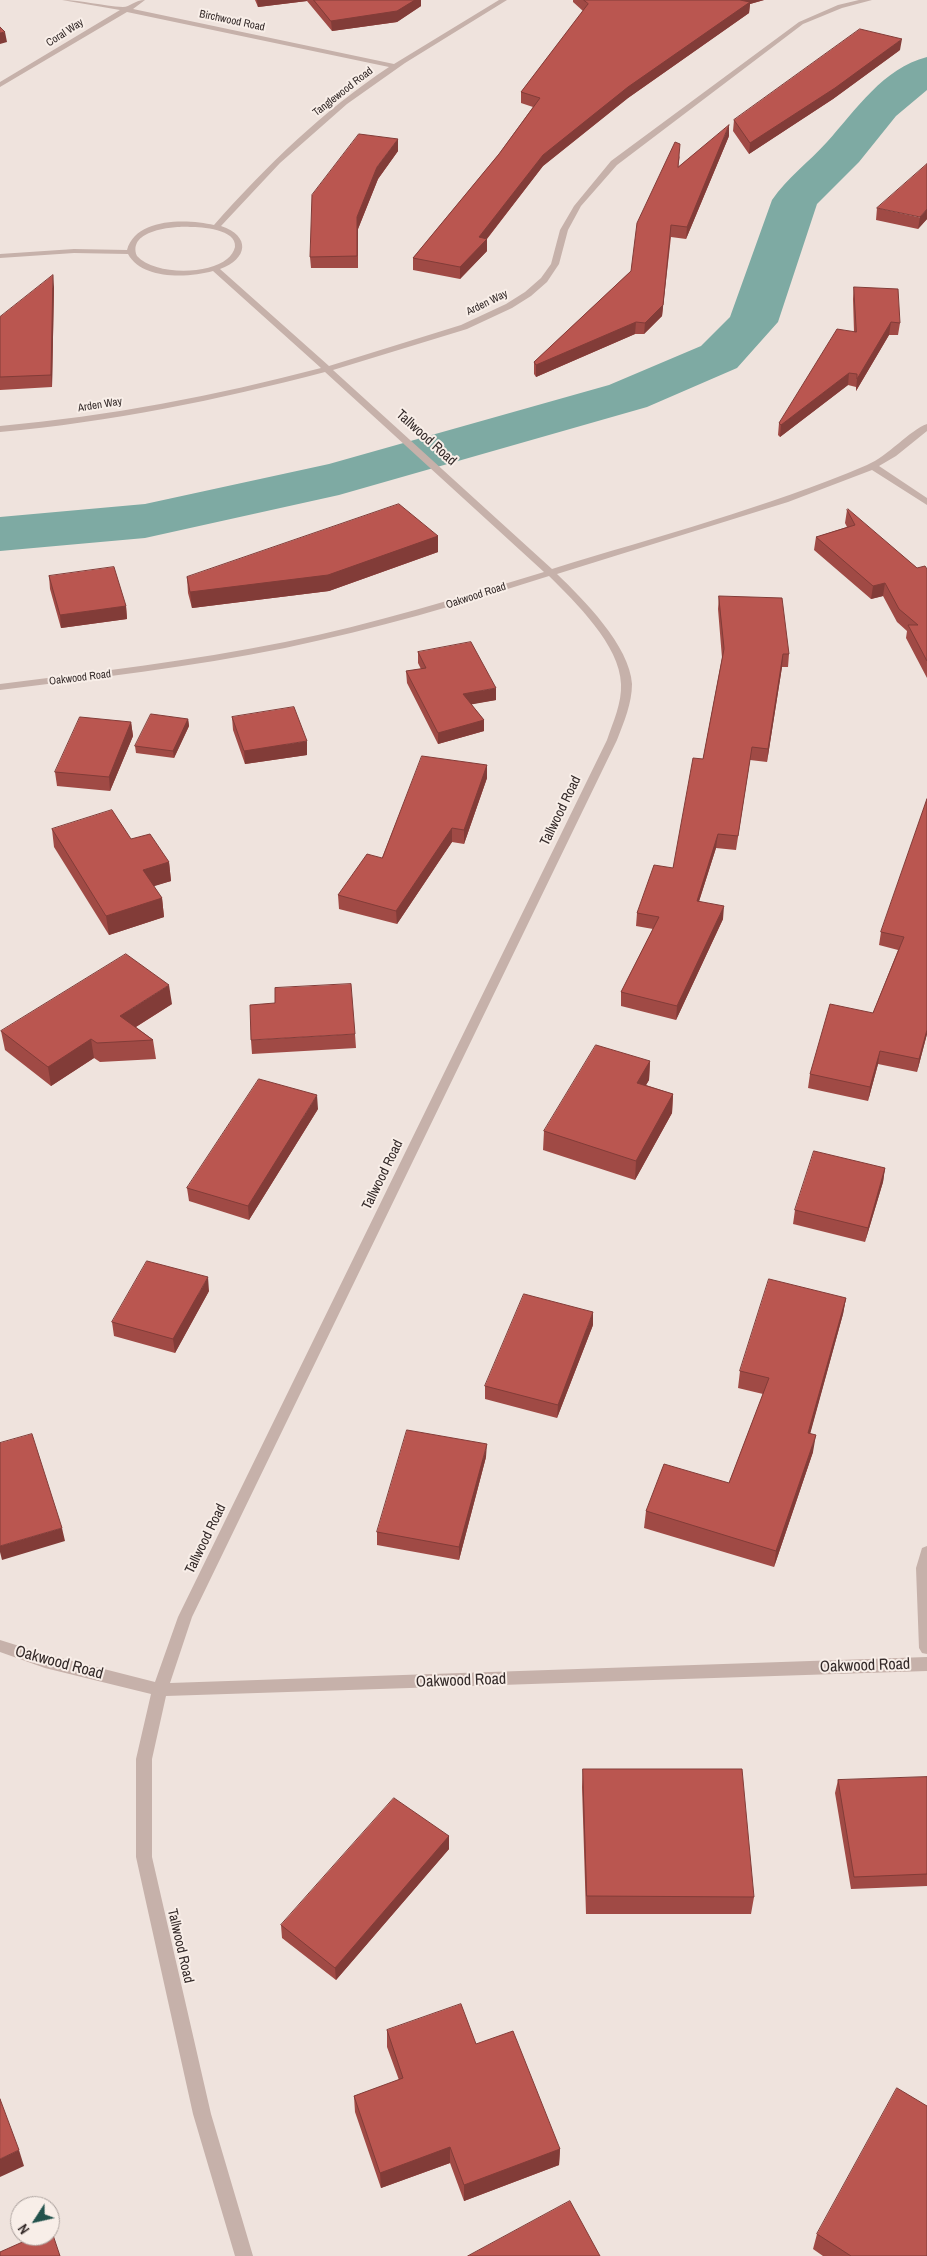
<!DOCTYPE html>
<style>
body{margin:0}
#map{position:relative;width:927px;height:2256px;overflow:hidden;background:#efe3dd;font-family:"Archivo Narrow",sans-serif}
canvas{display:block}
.north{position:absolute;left:10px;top:2196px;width:50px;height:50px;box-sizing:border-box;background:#f8eee8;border:1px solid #aaa09c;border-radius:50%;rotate:235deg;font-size:14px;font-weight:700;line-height:20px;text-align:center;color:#342a29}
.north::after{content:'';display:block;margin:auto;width:18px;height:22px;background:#22524c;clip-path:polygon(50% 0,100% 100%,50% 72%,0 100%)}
</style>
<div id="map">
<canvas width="927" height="2256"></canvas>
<div class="north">N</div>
</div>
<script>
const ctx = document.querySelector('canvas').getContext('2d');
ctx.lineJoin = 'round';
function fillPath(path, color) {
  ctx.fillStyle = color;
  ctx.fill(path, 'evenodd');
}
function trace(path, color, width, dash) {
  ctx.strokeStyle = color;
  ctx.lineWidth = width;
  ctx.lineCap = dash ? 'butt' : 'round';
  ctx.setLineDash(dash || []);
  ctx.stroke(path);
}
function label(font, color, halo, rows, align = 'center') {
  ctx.font = font + ' "Archivo Narrow",sans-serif';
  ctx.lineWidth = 4;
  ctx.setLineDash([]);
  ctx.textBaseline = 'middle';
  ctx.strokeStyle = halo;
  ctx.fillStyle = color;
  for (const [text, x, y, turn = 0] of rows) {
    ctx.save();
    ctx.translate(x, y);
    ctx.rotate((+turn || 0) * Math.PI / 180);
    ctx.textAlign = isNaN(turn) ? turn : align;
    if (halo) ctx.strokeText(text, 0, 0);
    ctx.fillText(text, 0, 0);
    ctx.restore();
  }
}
fillPath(new Path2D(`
 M 927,57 L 927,90 L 896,116 L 859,162 L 817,204 L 778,322 L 737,368 L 647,407 L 339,495 L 145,538 L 0,551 L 0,517 L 145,504 L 329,464 L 609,385 L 701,346 L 730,317 L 772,200 C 787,178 809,162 827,142 C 856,110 883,68 927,57 Z`), '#7eaaa3');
fillPath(new Path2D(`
 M 62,0 C 82,0 102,6 123,7 C 130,7 135,0 145,0 L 133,9 L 394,64 L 499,0 L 507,0 L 405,63 L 347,104 L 280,163 L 221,226 C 251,236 248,259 220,269 L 329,366 L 461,325 L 506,304 L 525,292 L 541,278 L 551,264 L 560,230 L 574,206 L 611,161 L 799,22 L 838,5 L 859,0 L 872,0 L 842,8 L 803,24 L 617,165 L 581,206 L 568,230 L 559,264 L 547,282 L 531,296 L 512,308 L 467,329 L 333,370 L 552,569 C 658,536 766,508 867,465 C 888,456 910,430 927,424 L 927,431 L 896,456 L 879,466 L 927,498 L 927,505 L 872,470 L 788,502 L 557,574 C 583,599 630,646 632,684 C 632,703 624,722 617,740 L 192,1617 L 170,1683 L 927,1657 L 927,1671 L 166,1696 L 152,1759 L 152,1857 L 211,2114 L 253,2256 L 235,2256 L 193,2114 L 136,1857 L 136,1759 L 151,1694 L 45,1668 L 0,1652 L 0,1640 L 45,1654 L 155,1682 L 178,1617 L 607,740 C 613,722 622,703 621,684 C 620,645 575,602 549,576 C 462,604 375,629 285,648 C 191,667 95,678 0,690 L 0,684 C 95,672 190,661 285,642 C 373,624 458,598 544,572 L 325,372 C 218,400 111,422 0,432 L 0,426 C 109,416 215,396 321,368 L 213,271 C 188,278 142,280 128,254 L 74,253 L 0,258 L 0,254 L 74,249 L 127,250 C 136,217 188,219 214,225 C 267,165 323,111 389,67 L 127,12 L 0,87 L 0,82 L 120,10 ZM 190,227 C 201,227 237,229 235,247 C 234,251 231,256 227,259 C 208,275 154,275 137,256 C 127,230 174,226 190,227 Z
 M 927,1546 L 927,1654 L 922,1653 L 919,1648 L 916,1568 L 922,1548 Z`), '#c6b1aa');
fillPath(new Path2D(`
 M 255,0 L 421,0 L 421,6 L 397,22 L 332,31 L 307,1 L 258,7 Z
 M 573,0 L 764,0 L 750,4 L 749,13 L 628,98 L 543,166 L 487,239 L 487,251 L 460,279 L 413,270 L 413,258 L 499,154 L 533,107 L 521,103 L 521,92 L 583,11 L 573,2 Z
 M 900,50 L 833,99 L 749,154 L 733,131 L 734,120 Z
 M 729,136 L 686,239 L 671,237 L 662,316 L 644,334 L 635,334 L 536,377 L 534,374 L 534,362 L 631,271 L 680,155 L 678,167 Z
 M 398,139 L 398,151 L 378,179 L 358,229 L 358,268 L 311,268 L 310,257 Z
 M 877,208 L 927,219 L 918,229 L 876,220 Z
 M 54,287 L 52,387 L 0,390 L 0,317 Z
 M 854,287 L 900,323 L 898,335 L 889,335 L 856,391 L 856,387 L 848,385 L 780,437 L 778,435 L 779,423 L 854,332 L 853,299 Z
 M 847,510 L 917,568 L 927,569 L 927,678 L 906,638 L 907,631 L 897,622 L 883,596 L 871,599 L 814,550 L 816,537 L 847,527 L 845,523 Z
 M 438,536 L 438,552 L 329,591 L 192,608 L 188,593 L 187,577 Z
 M 49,576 L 126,606 L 127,619 L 61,628 L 50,589 Z
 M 719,596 L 789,654 L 788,667 L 782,667 L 767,762 L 750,760 L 736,850 L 716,848 L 699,901 L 723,919 L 676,1020 L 621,1006 L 621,992 L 653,929 L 636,926 L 637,913 L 673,868 L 703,759 L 722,658 L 718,609 Z
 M 418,652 L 496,700 L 471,704 L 484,720 L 484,731 L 438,744 L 407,683 L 406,671 L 421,669 L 418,663 Z
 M 232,717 L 307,755 L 245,764 L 233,730 Z
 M 188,719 L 189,726 L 174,758 L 136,753 L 135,746 Z
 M 131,722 L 133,736 L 110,791 L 57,786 L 55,772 Z
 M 487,765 L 487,778 L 464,844 L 452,842 L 397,924 L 339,909 L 338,895 L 382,858 Z
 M 927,799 L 927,1034 L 917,1072 L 878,1064 L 868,1101 L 808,1088 L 810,1074 L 873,1013 L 898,950 L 879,945 L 881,932 Z
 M 52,829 L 131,839 L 169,862 L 171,881 L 153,886 L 162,898 L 164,917 L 109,935 L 54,847 Z
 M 172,1004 L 136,1027 L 153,1040 L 156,1059 L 100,1062 L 94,1058 L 51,1086 L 5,1050 L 1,1031 Z
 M 355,1034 L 356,1048 L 252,1054 L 251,1040 Z
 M 650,1061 L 649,1080 L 646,1085 L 673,1094 L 672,1113 L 635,1180 L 543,1150 L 544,1131 Z
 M 318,1109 L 249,1220 L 189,1201 L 187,1188 Z
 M 885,1168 L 883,1182 L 865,1242 L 793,1224 L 795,1210 Z
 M 209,1291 L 175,1353 L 114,1336 L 112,1322 Z
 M 846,1298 L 843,1314 L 810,1433 L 813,1452 L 774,1567 L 644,1528 L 646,1511 L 729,1483 L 763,1394 L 738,1388 L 740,1371 Z
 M 593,1325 L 557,1418 L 485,1399 L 485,1386 Z
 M 486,1457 L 459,1560 L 377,1545 L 377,1532 Z
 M 583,1769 L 754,1897 L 751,1914 L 586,1914 L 582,1787 Z
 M 927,1777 L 927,1886 L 851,1889 L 835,1793 L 838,1780 Z
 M 449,1836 L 449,1849 L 336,1980 L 282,1938 L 281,1925 Z
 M 387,2030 L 476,2044 L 560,2149 L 559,2165 L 464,2201 L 450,2163 L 381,2188 L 355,2112 L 354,2096 L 399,2080 L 387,2047 Z
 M 817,2234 L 927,2256 L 823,2256 L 813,2249 Z`), '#a04a45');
fillPath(new Path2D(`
 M 257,0 L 307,0 L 307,1 L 258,7 Z
 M 415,0 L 421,0 L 421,6 L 397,22 L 332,31 L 331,21 Z
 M 732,0 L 764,0 L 750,4 L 749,13 L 628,98 L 543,166 L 485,241 L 487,239 L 487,251 L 460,279 L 460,267 L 479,237 L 543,155 Z
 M 5,32 L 7,42 L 0,44 L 0,33 Z
 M 902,39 L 900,50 L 833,99 L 749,154 L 750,143 Z
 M 729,125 L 729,136 L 686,239 L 687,227 Z
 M 398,139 L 398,151 L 378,179 L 358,229 L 358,268 L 357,217 L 377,167 Z
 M 927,209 L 927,219 L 918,229 L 920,217 Z
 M 671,225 L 662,316 L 644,334 L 645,323 Z
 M 53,275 L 54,287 L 52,387 L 51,375 Z
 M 636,322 L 635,334 L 536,377 L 536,365 Z
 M 891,322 L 889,335 L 856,391 L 857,379 Z
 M 849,373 L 848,385 L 780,437 L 781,425 Z
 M 438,536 L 438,552 L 329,591 L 192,608 L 190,592 Z
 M 885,583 L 883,596 L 871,599 L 873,586 Z
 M 126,606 L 127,619 L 61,628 L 60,615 Z
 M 783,654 L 782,667 L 767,762 L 768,749 Z
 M 496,688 L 496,700 L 463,706 L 463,694 Z
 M 188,719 L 189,726 L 174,758 L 173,751 Z
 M 484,720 L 484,731 L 438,744 L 438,733 Z
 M 131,722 L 133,736 L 110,791 L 109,777 Z
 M 307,741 L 307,755 L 245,764 L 244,751 Z
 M 487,765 L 487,778 L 464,844 L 464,830 Z
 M 452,828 L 452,842 L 397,924 L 396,911 Z
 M 718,834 L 716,848 L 695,914 L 697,901 Z
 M 169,862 L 171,881 L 145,889 L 143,870 Z
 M 162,898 L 164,917 L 109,935 L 106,916 Z
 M 724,906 L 723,919 L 676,1020 L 677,1006 Z
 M 169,985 L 172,1004 L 123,1035 L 120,1016 Z
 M 927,1030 L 927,1034 L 917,1072 L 919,1059 Z
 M 91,1039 L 94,1058 L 51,1086 L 48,1067 Z
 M 880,1051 L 878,1064 L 868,1101 L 870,1087 Z
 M 650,1061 L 649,1080 L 636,1102 L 637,1083 Z
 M 673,1094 L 672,1113 L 635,1180 L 636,1161 Z
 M 317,1095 L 318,1109 L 249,1220 L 248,1206 Z
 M 885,1168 L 883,1182 L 865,1242 L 868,1228 Z
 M 208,1277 L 209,1291 L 175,1353 L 173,1339 Z
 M 846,1298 L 843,1314 L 806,1449 L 808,1433 Z
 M 593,1312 L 593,1325 L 557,1418 L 558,1405 Z
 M 816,1435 L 813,1452 L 774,1567 L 776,1551 Z
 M 487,1444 L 486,1457 L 459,1560 L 459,1547 Z
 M 62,1528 L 65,1541 L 2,1560 L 0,1552 L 0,1546 Z
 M 449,1836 L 449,1849 L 336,1980 L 335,1968 Z
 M 450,2147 L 450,2163 L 381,2188 L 380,2173 Z
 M 560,2149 L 559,2165 L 464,2201 L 464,2185 Z
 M 19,2150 L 24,2166 L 0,2177 L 0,2159 Z`), '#823c38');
const building = new Path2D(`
 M 314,0 L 415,0 L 397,11 L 331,21 Z
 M 584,0 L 740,0 L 750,2 L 628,87 L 543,155 L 479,237 L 487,239 L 460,267 L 413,258 L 499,154 L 540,98 L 521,92 L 588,4 Z
 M 0,27 L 5,32 L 0,33 Z
 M 860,29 L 902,39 L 835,88 L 750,143 L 734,120 Z
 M 729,125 L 687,227 L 671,225 L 663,305 L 645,323 L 636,322 L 536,365 L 534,362 L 631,271 L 637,223 L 675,142 L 680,144 L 678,167 Z
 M 359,134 L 398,139 L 377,167 L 357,217 L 357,256 L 310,257 L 312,195 Z
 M 927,164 L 927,209 L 920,217 L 877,208 Z
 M 53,275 L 51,375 L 0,377 L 0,317 Z
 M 854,287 L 898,289 L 900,323 L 891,322 L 857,379 L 857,374 L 849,373 L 781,425 L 779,423 L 837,329 L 856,332 Z
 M 399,504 L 438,536 L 328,575 L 190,592 L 187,577 Z
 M 848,509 L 917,568 L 925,566 L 927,569 L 927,661 L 908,625 L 918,625 L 899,609 L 885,583 L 873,586 L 816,537 L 855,525 L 847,510 Z
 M 114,567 L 126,606 L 60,615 L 49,576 Z
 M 719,596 L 782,598 L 789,654 L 783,654 L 768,749 L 752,747 L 738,836 L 718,834 L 697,901 L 724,906 L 677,1006 L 621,992 L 659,917 L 637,913 L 654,865 L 673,868 L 693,758 L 703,759 L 724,649 Z
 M 471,642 L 496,688 L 463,694 L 484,720 L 438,733 L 406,671 L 426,668 L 418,652 Z
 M 294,707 L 307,741 L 244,751 L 232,717 Z
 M 151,714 L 188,719 L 173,751 L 135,746 Z
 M 80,717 L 131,722 L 109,777 L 55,772 Z
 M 422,756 L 487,765 L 464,830 L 452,828 L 396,911 L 338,895 L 367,854 L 382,858 Z
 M 927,799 L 927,1030 L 919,1059 L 880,1051 L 870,1087 L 810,1074 L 830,1004 L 873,1013 L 904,937 L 881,932 Z
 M 112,810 L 131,839 L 150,834 L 169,862 L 143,870 L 162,898 L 106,916 L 52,829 Z
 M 126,954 L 169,985 L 120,1016 L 153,1040 L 97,1043 L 91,1039 L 48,1067 L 1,1031 Z
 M 351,984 L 355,1034 L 251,1040 L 250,1005 L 275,1003 L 275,988 Z
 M 596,1045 L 650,1061 L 637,1083 L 673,1094 L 636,1161 L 544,1131 Z
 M 259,1079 L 317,1095 L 248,1206 L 187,1188 Z
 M 814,1151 L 885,1168 L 868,1228 L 795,1210 Z
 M 147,1261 L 208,1277 L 173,1339 L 112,1322 Z
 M 769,1279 L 846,1298 L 808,1433 L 816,1435 L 776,1551 L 646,1511 L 664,1464 L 729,1483 L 769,1378 L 740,1371 Z
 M 524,1294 L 593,1312 L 558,1405 L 485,1386 Z
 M 407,1430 L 487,1444 L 459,1547 L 377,1532 Z
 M 32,1434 L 62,1528 L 0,1546 L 0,1443 Z
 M 583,1769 L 742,1769 L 754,1897 L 587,1896 Z
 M 927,1777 L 927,1874 L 854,1877 L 838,1780 Z
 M 394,1798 L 449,1836 L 335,1968 L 281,1925 Z
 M 461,2004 L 476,2044 L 513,2031 L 560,2149 L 464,2185 L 450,2147 L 380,2173 L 354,2096 L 403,2078 L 387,2030 Z
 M 897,2088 L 927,2106 L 927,2256 L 851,2256 L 817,2234 Z
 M 0,2099 L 19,2150 L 0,2159 Z
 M 570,2201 L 600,2256 L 468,2256 Z
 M 51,2229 L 60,2256 L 0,2256 L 0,2252 L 36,2236 L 50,2236 L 50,2230 Z`);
fillPath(building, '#ba5650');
trace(building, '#823c38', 1);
label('11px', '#342a29', '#f8eee8', [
 ["Birchwood Road",232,21,12],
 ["Coral Way",65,33,-33],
 ["Tanglewood Road",343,92,-38],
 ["Arden Way",487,303,-26],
 ["Arden Way",100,405,-9],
 ["Oakwood Road",476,596,-18],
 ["Oakwood Road",80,678,-7]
]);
label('14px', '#342a29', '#f8eee8', [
 ["Tallwood Road",426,438,42],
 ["Tallwood Road",561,811,-64],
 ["Tallwood Road",383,1175,-64],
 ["Tallwood Road",206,1539,-64],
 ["Tallwood Road",180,1946,77]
]);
label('16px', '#342a29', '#f8eee8', [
 ["Oakwood Road",59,1663,15],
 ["Oakwood Road",865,1666,-2],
 ["Oakwood Road",461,1681,-2]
]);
</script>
